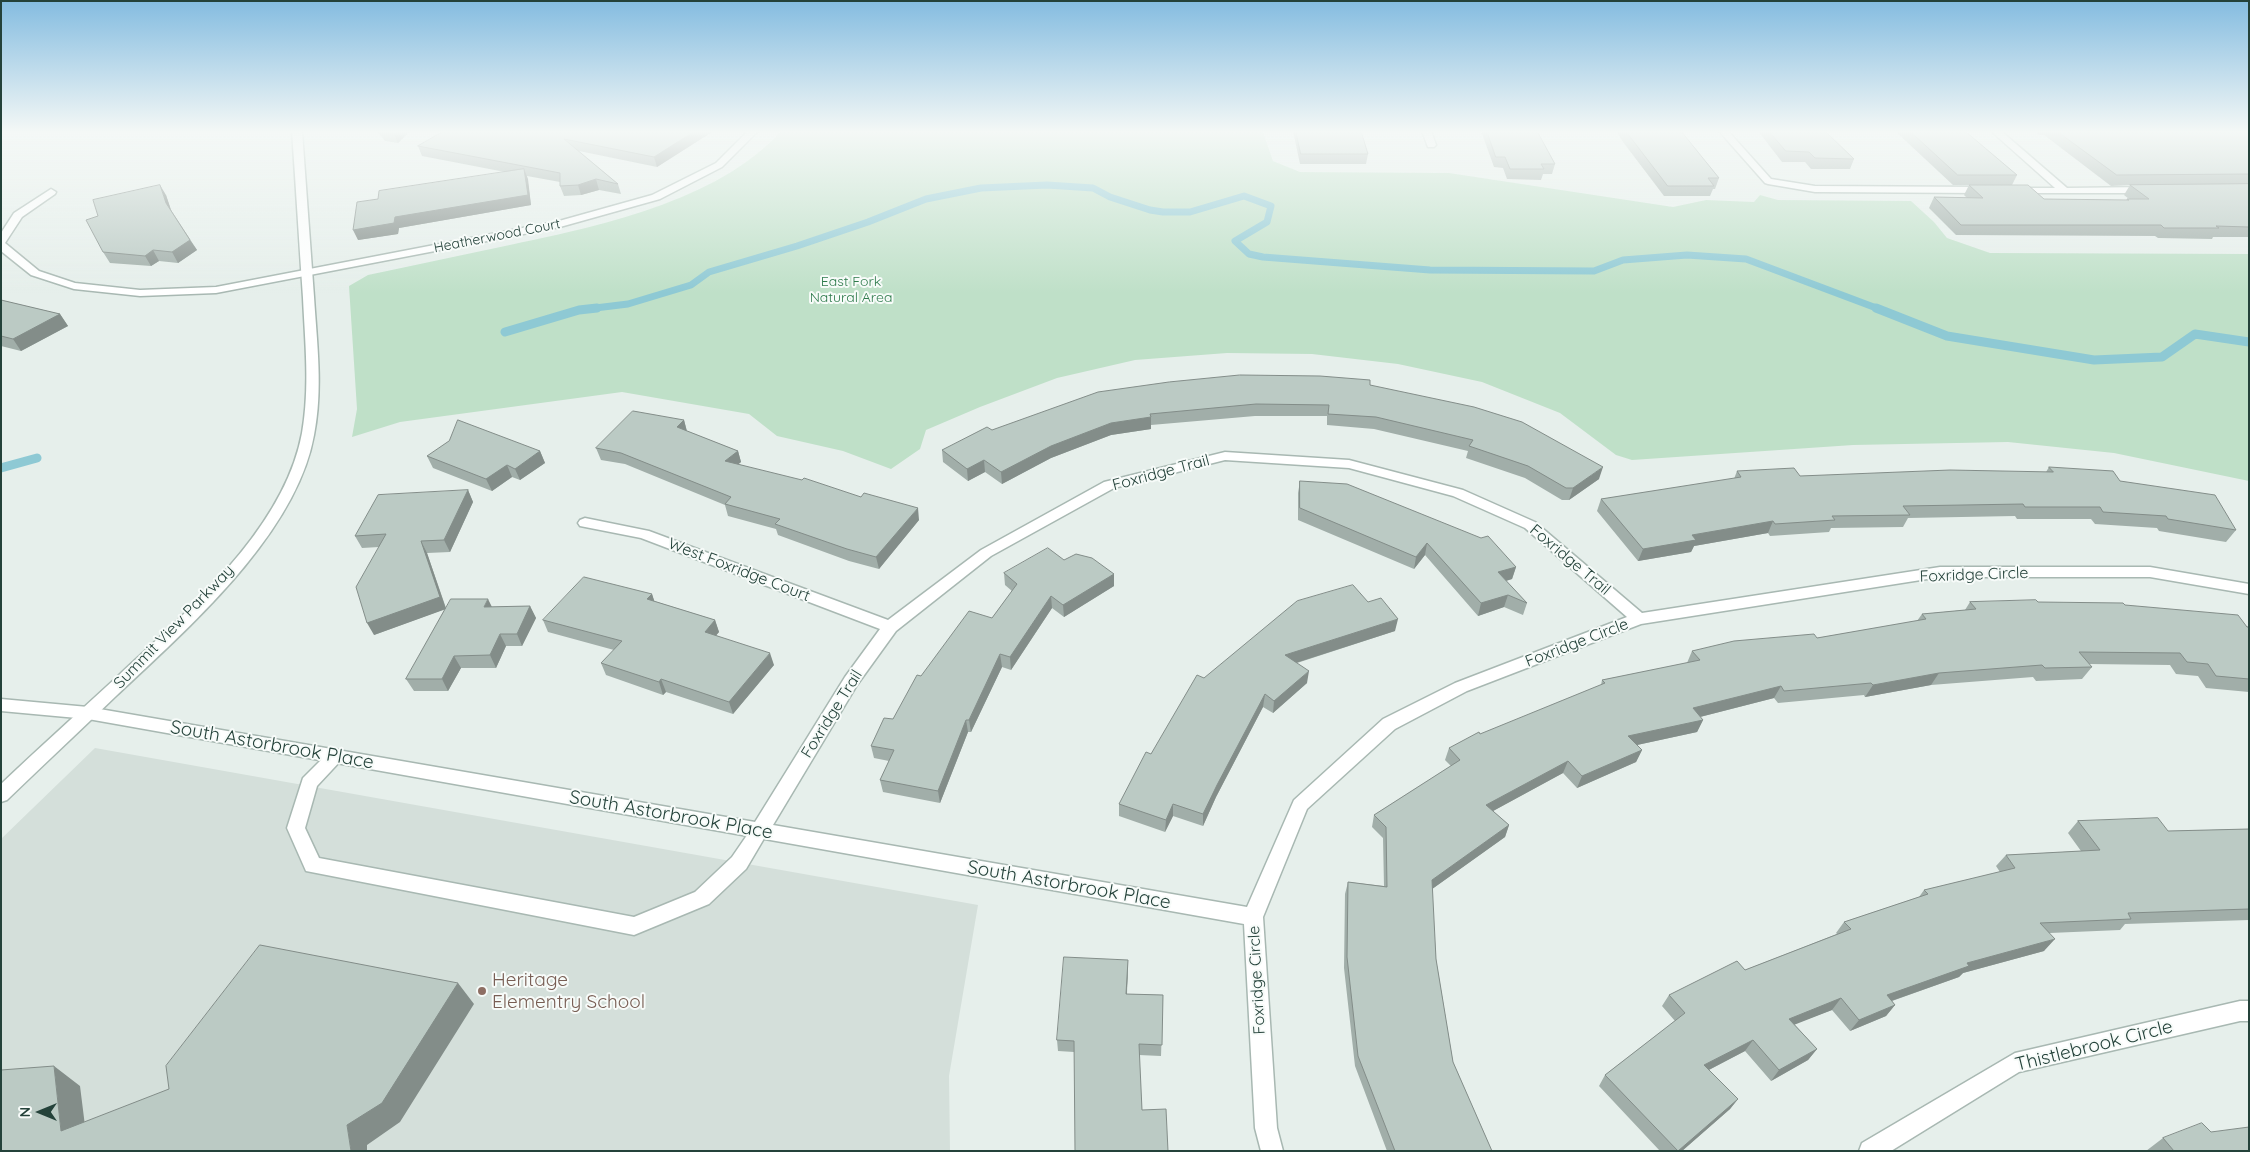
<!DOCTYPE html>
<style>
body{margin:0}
#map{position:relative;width:2250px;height:1152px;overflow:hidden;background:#e6efeb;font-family:Quicksand,sans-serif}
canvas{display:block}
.frame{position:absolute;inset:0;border:2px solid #24423a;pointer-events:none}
.north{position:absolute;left:15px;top:1087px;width:50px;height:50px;-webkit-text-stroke:4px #f7fbf9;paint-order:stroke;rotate:270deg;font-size:14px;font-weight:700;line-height:20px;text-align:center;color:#24423a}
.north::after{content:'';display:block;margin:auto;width:18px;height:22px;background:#24423a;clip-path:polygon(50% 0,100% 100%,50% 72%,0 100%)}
</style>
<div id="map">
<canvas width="2250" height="1152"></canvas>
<div class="frame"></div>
<div class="north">N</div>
</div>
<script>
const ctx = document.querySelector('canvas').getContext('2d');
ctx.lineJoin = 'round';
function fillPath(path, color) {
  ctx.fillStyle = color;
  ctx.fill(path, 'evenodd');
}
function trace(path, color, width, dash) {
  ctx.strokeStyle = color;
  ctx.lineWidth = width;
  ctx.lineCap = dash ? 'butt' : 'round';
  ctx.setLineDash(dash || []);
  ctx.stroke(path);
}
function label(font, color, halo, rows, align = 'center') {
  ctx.font = font + ' Quicksand,sans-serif';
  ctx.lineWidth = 4;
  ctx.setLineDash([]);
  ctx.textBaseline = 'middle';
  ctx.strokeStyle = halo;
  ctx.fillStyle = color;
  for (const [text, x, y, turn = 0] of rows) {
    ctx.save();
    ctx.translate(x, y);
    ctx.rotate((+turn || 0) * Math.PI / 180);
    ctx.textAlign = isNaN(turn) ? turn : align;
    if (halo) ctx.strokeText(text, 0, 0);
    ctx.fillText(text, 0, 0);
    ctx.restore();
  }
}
fillPath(new Path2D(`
 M 95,748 L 978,905 L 949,1076 L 950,1151 L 1,1151 L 1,839 Z`), '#d4dfda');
fillPath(new Path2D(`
 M 781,131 L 1263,132 L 1273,161 L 1300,172 L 1449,173 L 1673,207 L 1706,200 L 1754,202 L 1760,195 L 1778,200 L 1911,201 L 1934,222 L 1947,238 L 1990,253 L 2249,254 L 2249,481 L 2114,453 L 2008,442 L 1853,445 L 1632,460 L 1616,455 L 1560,413 L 1482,382 L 1398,364 L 1312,354 L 1227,353 L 1135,360 L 1057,378 L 980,407 L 926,430 L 920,449 L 891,469 L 843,451 L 777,436 L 749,414 L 622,392 L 400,422 L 352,437 L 357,409 L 349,286 L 368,275 C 414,265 459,256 505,246 C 595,227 718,202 781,131 Z`), '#bfe0c8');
trace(new Path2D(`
 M 587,309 L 628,304 L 691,285 L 709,272 L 797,246 L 868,222 L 926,199 L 981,188 L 1047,185 L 1093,188 L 1110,197 L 1150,210 L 1163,212 L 1190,212 L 1244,196 L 1271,206 L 1267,222 L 1235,241 L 1249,254 L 1263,257 L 1430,270 L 1594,271 L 1623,260 L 1687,255 L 1746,259 L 1879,309`), '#8ec9d4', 7);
trace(new Path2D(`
 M 1876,308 L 1947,336 L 2094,360 L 2162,357 L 2195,334 L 2249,342
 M 505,332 L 579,310 L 597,308
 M 1,468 L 37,458`), '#8ec9d4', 9);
const service = new Path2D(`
 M 336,749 L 342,751 L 345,756 L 317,786 L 305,828 L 319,858 L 634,917 L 695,892 L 732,857 L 754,825 L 760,822 L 766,825 L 769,830 L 746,869 L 709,904 L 634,935 L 306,871 L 287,828 L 303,778 L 330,751 Z`);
const minor = new Path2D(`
 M 748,131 L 758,131 L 722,167 L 660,199 L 560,227 L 216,293 L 140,296 L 74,289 L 31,275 L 1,251 L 1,233 L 14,213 L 51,189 L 56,192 L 55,194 L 22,217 L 5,243 L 39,271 L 75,283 L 140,290 L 216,287 L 559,221 L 652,195 L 716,163 Z
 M 1422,131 L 1431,131 L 1436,145 L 1434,147 L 1428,147 Z
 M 1719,131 L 1728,131 L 1771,179 L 1815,186 L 1985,187 L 1990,190 L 1985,193 L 1815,192 L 1768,184 L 1765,183 Z
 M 1991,131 L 2001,131 L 2067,188 L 2147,187 L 2152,190 L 2147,193 L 2011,193 L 2010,191 L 2015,188 L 2055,188 Z
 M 1225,452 L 1349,460 L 1463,490 L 1535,522 L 1642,613 L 1940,567 L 2150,567 L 2249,584 L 2249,594 L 2150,577 L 1940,577 L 1641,624 L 1467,691 L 1395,729 L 1307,809 L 1263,917 L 1277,1128 L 1283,1151 L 1261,1151 L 1255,1128 L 1244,924 L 88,719 L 1,711 L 1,699 L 88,707 L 755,822 L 845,677 L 880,629 L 641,538 L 580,526 L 578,523 L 580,520 L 585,518 L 649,531 L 888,620 L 981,550 L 1104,482 ZM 1225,460 L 1349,468 L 1453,496 L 1525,528 L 1627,617 L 1455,683 L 1383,719 L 1294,800 L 1247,907 L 773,825 L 857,685 L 896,631 L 991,556 L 1114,488 Z
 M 2240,1001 L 2249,1001 L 2249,1021 L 2240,1021 L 2019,1072 L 1891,1151 L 1859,1151 L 1862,1143 L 2015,1053 Z`);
const tertiary = new Path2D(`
 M 292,131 L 302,131 C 306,187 310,242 314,297 C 317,344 323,389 314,435 C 296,535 187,629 116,696 C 80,731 43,765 7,800 L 1,802 L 1,784 C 40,747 79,712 118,676 C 187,611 284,530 302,433 C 310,387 305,343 303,298 C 299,242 296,187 292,131 Z`);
trace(service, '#a8b8b2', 3);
trace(minor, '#a8b8b2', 3);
trace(tertiary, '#a8b8b2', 3);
fillPath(service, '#fff');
fillPath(minor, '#fff');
fillPath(tertiary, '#fff');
fillPath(new Path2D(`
 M 377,131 L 410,131 L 398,143 L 385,141 Z
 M 444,131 L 716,131 L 712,132 L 657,167 L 579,151 L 618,184 L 621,194 L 599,190 L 581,195 L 564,196 L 560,186 L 560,182 L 527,176 L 531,205 L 399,228 L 398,234 L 358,240 L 378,199 L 505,172 L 422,156 L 418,146 Z
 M 1293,131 L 1361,131 L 1368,154 L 1366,164 L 1300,164 Z
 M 1481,131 L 1537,131 L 1555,164 L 1552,174 L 1543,174 L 1541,180 L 1507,179 L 1503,168 L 1494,167 Z
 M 1616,131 L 1681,131 L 1719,178 L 1715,189 L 1713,189 L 1710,196 L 1664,196 L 1623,142 Z
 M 1758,131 L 1825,131 L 1854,159 L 1850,169 L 1811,169 L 1805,162 L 1782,162 Z
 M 1895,131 L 1965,131 L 2017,175 L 2012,185 L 2044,199 L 2126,200 L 2127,199 L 2129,199 L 2124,195 L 2130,185 L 2111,186 L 2044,135 L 2039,135 L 2035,131 L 2249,131 L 2249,237 L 2213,237 L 2212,239 L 2158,238 L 2155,236 L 1956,235 L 1929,208 L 1934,197 L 1967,198 L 1964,195 L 1969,185 L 1953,185 Z
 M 166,195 L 171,210 L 197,250 L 178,263 L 159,261 L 151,266 L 110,263 L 103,252 Z
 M 1,300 L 60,314 L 68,326 L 21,351 L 1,346 Z
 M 1370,385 L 1599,479 L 1569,500 L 1562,500 L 1525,478 L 1466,458 L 1468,451 L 1374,429 L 1327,425 L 1327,416 L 1255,416 L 1151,425 L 1151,429 L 1111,435 L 1051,458 L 1002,484 L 985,472 L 968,481 L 943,462 L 942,450 L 992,430 Z
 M 684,420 L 687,431 L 738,451 L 741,462 L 738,464 L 919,520 L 879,569 L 849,561 L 778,535 L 776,529 L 728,516 L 725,505 L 625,464 L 601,460 L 596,448 Z
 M 540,451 L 545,463 L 520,480 L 512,477 L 492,491 L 433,468 L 427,456 Z
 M 2049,467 L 2120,481 L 2236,530 L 2226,542 L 2159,531 L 2157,528 L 2095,524 L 2091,519 L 2017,519 L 2015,516 L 1908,518 L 1903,527 L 1831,528 L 1829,532 L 1770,536 L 1768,533 L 1694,546 L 1691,552 L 1638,561 L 1597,511 L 1601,499 L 1734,479 L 1737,471 L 1800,476 L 2046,472 Z
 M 1300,481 L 1516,567 L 1512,579 L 1506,581 L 1527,603 L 1523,615 L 1504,607 L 1478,616 L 1425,555 L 1414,569 L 1298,520 L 1298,493 Z
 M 468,490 L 473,502 L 450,552 L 427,553 L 446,608 L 492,607 L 530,606 L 536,618 L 522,646 L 506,646 L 496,668 L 461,668 L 448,691 L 414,691 L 406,679 L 445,609 L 374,635 L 379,547 L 362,548 L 355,536 Z
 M 1064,560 L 1114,574 L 1114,586 L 1064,617 L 1052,608 L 1011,670 L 1002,667 L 971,732 L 968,732 L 940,803 L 883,792 L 880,780 L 889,761 L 874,758 L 871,746 L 893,719 L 921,676 L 992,618 L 1012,591 L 1005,585 L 1004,573 Z
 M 652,594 L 654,601 L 715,620 L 719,632 L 716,635 L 774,665 L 733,714 L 666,692 L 663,695 L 606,675 L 601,663 L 614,650 L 548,632 L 543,620 Z
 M 1368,602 L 1395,631 L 1297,663 L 1307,683 L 1273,713 L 1263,707 L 1216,797 L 1203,826 L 1173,816 L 1165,832 L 1119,816 L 1119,804 L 1151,754 L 1204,678 Z
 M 1970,602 L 2038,602 L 2125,605 L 2249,627 L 2249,692 L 2206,688 L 2198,676 L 2176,674 L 2170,665 L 2089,664 L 2092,667 L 2082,679 L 2036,681 L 2033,677 L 1931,685 L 1865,697 L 1864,695 L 1778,703 L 1774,698 L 1700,717 L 1703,720 L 1697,732 L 1637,745 L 1642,750 L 1636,762 L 1577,788 L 1563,773 L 1493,811 L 1509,825 L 1505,837 L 1432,889 L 1436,959 L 1453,1062 L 1492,1151 L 1387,1151 L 1355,1066 L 1344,968 L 1345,894 L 1348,882 L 1384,886 L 1383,838 L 1372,827 L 1374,815 L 1451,766 L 1445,760 L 1449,748 L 1601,685 L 1602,680 L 1687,663 L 1692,651 L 1817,638 L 1917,621 L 1922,614 L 1965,610 Z
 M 2078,821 L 2168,831 L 2249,829 L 2249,920 L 2125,924 L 2120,930 L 2050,933 L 2044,951 L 1963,973 L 1959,977 L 1892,1001 L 1895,1005 L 1886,1016 L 1850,1031 L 1832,1010 L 1794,1024 L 1817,1049 L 1808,1060 L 1771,1081 L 1745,1051 L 1709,1070 L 1738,1099 L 1730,1109 L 1682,1151 L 1660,1151 L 1599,1086 L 1605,1075 L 1675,1021 L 1662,1006 L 1669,995 L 1745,970 L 1837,934 L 1836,933 L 1844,922 L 1919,897 L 1924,890 L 2000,872 L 1996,866 L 2006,855 L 2081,851 L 2068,833 Z
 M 1128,960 L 1127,994 L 1163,995 L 1161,1056 L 1139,1055 L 1142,1110 L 1168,1151 L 1074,1052 L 1058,1051 L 1057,1040 Z
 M 2211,1132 L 2249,1151 L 2146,1151 L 2163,1138 Z`), '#a1aea9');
fillPath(new Path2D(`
 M 398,131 L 410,131 L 398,143 L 394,134 Z
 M 695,131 L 712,132 L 657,167 L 654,157 Z
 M 524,169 L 528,179 L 531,205 L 399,228 L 398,234 L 358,240 L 353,230 Z
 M 596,179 L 599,190 L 581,195 L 578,185 Z
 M 160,185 L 166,195 L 172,213 L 166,203 Z
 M 190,240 L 197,250 L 178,263 L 172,252 Z
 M 153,250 L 159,261 L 151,266 L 145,256 Z
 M 60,314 L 68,326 L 21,351 L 13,339 Z
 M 1151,417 L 1151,429 L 1111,435 L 1051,458 L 1002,484 L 1001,472 L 1051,446 L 1111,423 Z
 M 684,420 L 687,432 L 677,427 Z
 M 540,451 L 545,463 L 520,480 L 515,469 Z
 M 738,451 L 741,462 L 728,473 L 725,461 Z
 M 984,460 L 985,472 L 968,481 L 967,469 Z
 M 507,465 L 512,477 L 492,491 L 486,479 Z
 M 1603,467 L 1599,479 L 1569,500 L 1573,488 Z
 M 468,490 L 473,502 L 450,552 L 444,540 Z
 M 918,508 L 919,520 L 879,569 L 876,557 Z
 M 1773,521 L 1768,533 L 1694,546 L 1691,552 L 1638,561 L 1643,549 L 1692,535 Z
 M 421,541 L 427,553 L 446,609 L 374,635 L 367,623 Z
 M 1427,543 L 1425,555 L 1414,569 L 1416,557 Z
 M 1516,567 L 1512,579 L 1495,584 L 1498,572 Z
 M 1114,574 L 1114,586 L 1064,617 L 1063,605 Z
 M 652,594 L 656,606 L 647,599 Z
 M 1508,595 L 1504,607 L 1478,616 L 1481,603 Z
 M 1051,596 L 1052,608 L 1011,670 L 1010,657 Z
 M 488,599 L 494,611 L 484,607 Z
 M 530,606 L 536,618 L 522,646 L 517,634 Z
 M 1398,619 L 1395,631 L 1283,667 L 1285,655 Z
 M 715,620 L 719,632 L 709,644 L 705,632 Z
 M 500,634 L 506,646 L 496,668 L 490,655 Z
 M 770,653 L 774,665 L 733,714 L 729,702 Z
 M 1000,654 L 1002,667 L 971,732 L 969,720 Z
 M 454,656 L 461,668 L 448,691 L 442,679 Z
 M 1309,671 L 1307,683 L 1273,713 L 1274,701 Z
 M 1939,673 L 1931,685 L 1865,697 L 1873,685 Z
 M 661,679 L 666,692 L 663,695 L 659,682 Z
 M 1781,686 L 1774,698 L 1688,720 L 1693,708 Z
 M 1265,694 L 1263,707 L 1216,797 L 1203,826 L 1203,814 L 1217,785 Z
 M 966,720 L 968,732 L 940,803 L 938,791 Z
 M 1703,720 L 1697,732 L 1623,748 L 1628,736 Z
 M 1642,750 L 1636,762 L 1577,788 L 1582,776 Z
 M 1568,761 L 1563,773 L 1482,817 L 1486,805 Z
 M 1173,804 L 1173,816 L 1165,832 L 1166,820 Z
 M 1509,825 L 1505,837 L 1428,892 L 1432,880 Z
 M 2055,939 L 2044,951 L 1963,973 L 1959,977 L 1877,1006 L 1887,995 L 1967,963 Z
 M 1128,960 L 1128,971 L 1126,1005 L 1126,994 Z
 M 458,983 L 474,1004 L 400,1122 L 367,1145 L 367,1151 L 351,1151 L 347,1125 Z
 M 1841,998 L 1832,1010 L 1781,1030 L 1789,1019 Z
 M 1895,1005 L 1886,1016 L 1850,1031 L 1859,1020 Z
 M 1753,1040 L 1745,1051 L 1697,1076 L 1704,1065 Z
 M 1817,1049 L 1808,1060 L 1771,1081 L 1779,1070 Z
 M 54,1066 L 80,1086 L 88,1150 L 61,1131 Z
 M 1738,1099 L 1730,1109 L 1682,1151 L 1678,1151 Z`), '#838d89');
const building = new Path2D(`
 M 381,131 L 398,131 L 394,134 Z
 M 444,131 L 695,131 L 654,157 L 564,139 L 618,184 L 596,179 L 578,185 L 560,186 L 560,173 L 418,146 Z
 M 1296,131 L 1361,131 L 1368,154 L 1301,154 Z
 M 1487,131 L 1537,131 L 1555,164 L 1541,164 L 1544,169 L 1510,169 L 1505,157 L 1496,157 Z
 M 1626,131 L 1681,131 L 1719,178 L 1708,178 L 1714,186 L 1668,186 Z
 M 1769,131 L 1825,131 L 1854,159 L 1815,158 L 1809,152 L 1786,151 Z
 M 1910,131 L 1965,131 L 2017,175 L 1958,175 Z
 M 2057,131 L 2249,131 L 2249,174 L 2117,175 Z
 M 524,169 L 528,195 L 395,217 L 394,223 L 353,230 L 357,202 L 378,199 L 379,191 Z
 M 2249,184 L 2249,227 L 2216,226 L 2219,228 L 2164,228 L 2161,225 L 1961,225 L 1934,197 L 1983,198 L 1969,185 L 2028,185 L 2044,199 L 2129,200 L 2127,199 L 2149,199 L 2130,185 Z
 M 160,185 L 166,203 L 190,240 L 172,252 L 153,250 L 145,256 L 103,252 L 86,220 L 98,216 L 93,200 Z
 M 1,300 L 60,314 L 13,339 L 1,336 Z
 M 1240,375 L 1320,376 L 1370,380 L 1370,385 L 1474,407 L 1522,422 L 1603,467 L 1573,488 L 1566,488 L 1528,466 L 1469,446 L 1473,440 L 1376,417 L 1328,414 L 1329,405 L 1256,404 L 1150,414 L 1151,417 L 1111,423 L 1051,446 L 1001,472 L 984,460 L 967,469 L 942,450 L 987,427 L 992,430 L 1098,392 L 1169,382 Z
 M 633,411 L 684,420 L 677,427 L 738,451 L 725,461 L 802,480 L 804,478 L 861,497 L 864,493 L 918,508 L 876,557 L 847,549 L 775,524 L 780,519 L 725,504 L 731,497 L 621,453 L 596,448 Z
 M 458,420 L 540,451 L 515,469 L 507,465 L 486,479 L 427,456 L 449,441 Z
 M 2049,467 L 2113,471 L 2120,481 L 2215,495 L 2236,530 L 2168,519 L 2166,516 L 2103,512 L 2100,507 L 2025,507 L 2023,504 L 1903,506 L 1910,515 L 1832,516 L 1835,520 L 1775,524 L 1773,521 L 1692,535 L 1696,540 L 1643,549 L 1601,499 L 1741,477 L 1737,471 L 1794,468 L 1800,476 L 1950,470 L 2053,472 Z
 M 1300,481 L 1347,484 L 1481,538 L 1488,536 L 1516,567 L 1498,572 L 1527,603 L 1508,595 L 1481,603 L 1427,543 L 1416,557 L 1300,508 Z
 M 468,490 L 444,540 L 421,541 L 440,597 L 367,623 L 356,587 L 386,534 L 355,536 L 378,495 Z
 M 1048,548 L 1064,560 L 1076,554 L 1092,558 L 1114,574 L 1063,605 L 1051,596 L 1010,657 L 1000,654 L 969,720 L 966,720 L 938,791 L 880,780 L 894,750 L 871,746 L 884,718 L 893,719 L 917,675 L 921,676 L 969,611 L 992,618 L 1017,584 L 1004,573 Z
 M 584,577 L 652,594 L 647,599 L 715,620 L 705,632 L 770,653 L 729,702 L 661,679 L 659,682 L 601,663 L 622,641 L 543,620 Z
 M 1353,585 L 1368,602 L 1381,598 L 1398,619 L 1285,655 L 1309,671 L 1274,701 L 1265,694 L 1217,785 L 1203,814 L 1173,804 L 1166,820 L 1119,804 L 1146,752 L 1151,754 L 1197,675 L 1204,678 L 1297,601 Z
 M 451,599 L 488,599 L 484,607 L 530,606 L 517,634 L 500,634 L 490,655 L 454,656 L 442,679 L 406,679 Z
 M 2036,600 L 2038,602 L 2123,603 L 2125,605 L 2238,615 L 2247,627 L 2249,627 L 2249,679 L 2216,676 L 2208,664 L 2187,662 L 2180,653 L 2079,652 L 2092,667 L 2045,668 L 2042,665 L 1939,673 L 1873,685 L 1871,683 L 1784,691 L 1781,686 L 1693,708 L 1703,720 L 1628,736 L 1642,750 L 1582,776 L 1568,761 L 1486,805 L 1509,825 L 1432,880 L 1436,959 L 1453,1062 L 1492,1151 L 1395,1151 L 1358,1056 L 1347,957 L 1348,882 L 1387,887 L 1386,827 L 1374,815 L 1460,760 L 1449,748 L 1479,732 L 1480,734 L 1605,683 L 1602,680 L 1700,660 L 1692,651 L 1734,641 L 1814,634 L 1817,638 L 1926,619 L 1922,614 L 1976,609 L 1970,602 Z
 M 2158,818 L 2168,831 L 2249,829 L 2249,909 L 2128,913 L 2131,919 L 2040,923 L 2055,939 L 1967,963 L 1969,966 L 1887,995 L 1895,1005 L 1859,1020 L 1841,998 L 1789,1019 L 1817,1049 L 1779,1070 L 1753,1040 L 1704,1065 L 1738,1099 L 1678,1151 L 1605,1075 L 1685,1013 L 1669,995 L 1737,961 L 1745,970 L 1851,929 L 1844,922 L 1928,894 L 1924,890 L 2015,868 L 2006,855 L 2100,850 L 2078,821 Z
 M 260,945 L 458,983 L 382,1103 L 347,1125 L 351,1151 L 1,1151 L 1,1070 L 54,1066 L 61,1131 L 169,1089 L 166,1066 Z
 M 1064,957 L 1128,960 L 1126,994 L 1163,995 L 1162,1045 L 1139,1044 L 1142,1110 L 1166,1109 L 1168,1151 L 1075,1151 L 1074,1041 L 1057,1040 Z
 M 2202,1123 L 2211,1132 L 2249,1127 L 2249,1151 L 2174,1151 L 2163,1138 Z`);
fillPath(building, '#bbcac4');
trace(building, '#838d89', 1);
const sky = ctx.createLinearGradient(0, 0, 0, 293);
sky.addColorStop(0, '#84bce0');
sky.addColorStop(0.45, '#f4f8f6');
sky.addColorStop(1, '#f4f8f600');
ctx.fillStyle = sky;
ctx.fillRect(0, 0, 2250, 293);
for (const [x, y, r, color] of [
 [482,991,5,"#8d6e63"]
]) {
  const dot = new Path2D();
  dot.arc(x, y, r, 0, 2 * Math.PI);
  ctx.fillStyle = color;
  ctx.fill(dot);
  trace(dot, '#f7fbf9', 2);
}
label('14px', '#24423a', '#f7fbf9', [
 ["Heatherwood Court",497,236,-11]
]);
label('14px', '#2d7a4b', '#f7fbf9', [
 ["East Fork",851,282],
 ["Natural Area",851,298]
]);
label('16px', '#24423a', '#f7fbf9', [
 ["Foxridge Trail",1161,473,-15],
 ["Foxridge Trail",1570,560,40],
 ["West Foxridge Court",739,570,21],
 ["Foxridge Circle",1974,575,-2],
 ["Summit View Parkway",174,627,-46],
 ["Foxridge Circle",1577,643,-21],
 ["Foxridge Trail",832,714,-58],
 ["Foxridge Circle",1257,980,-93]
]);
label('19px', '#24423a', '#f7fbf9', [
 ["South Astorbrook Place",272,745,10],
 ["South Astorbrook Place",671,815,10],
 ["South Astorbrook Place",1069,885,10],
 ["Thistlebrook Circle",2094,1046,-14]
]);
label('19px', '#785e54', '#f7fbf9', [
 ["Heritage",492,980],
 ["Elementry School",492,1002]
], 'left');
</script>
